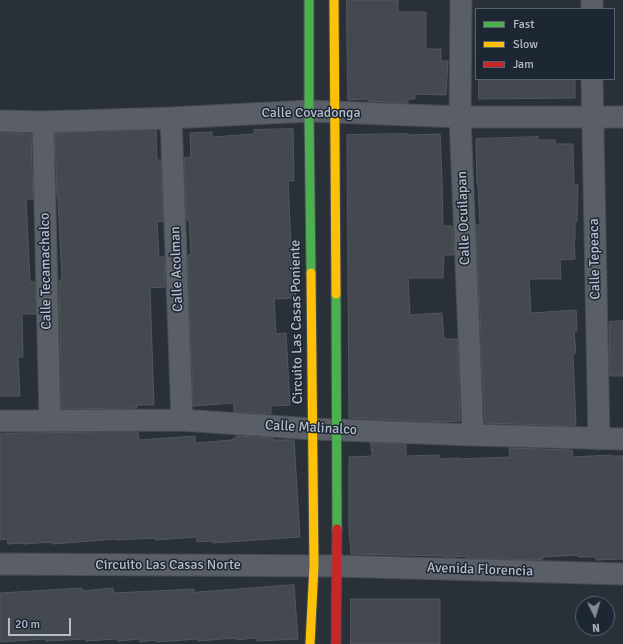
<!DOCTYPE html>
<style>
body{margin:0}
#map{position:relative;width:623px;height:644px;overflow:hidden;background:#2a3038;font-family:Signika,sans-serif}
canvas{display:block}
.legend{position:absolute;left:475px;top:8px;width:140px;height:72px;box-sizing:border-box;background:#1d2633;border:1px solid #59626f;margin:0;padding:5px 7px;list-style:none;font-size:12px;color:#b4bcc9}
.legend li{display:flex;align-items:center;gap:8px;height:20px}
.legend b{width:20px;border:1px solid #59626f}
.north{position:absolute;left:575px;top:596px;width:40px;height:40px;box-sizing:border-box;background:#1d2633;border:1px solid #59626f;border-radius:50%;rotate:175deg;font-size:11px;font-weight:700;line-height:16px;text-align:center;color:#b4bcc9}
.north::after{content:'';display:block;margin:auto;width:14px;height:18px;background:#848b96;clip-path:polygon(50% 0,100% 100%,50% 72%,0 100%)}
.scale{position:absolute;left:8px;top:618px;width:63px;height:18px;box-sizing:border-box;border:2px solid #b4bcc9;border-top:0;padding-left:5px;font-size:12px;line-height:14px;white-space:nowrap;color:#b4bcc9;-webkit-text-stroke:3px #1d2633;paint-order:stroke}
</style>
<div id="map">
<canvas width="623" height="644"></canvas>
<ul class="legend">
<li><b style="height:5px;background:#4caf50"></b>Fast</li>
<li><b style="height:5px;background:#ffc107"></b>Slow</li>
<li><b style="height:5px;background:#c62828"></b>Jam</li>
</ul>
<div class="north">N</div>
<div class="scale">20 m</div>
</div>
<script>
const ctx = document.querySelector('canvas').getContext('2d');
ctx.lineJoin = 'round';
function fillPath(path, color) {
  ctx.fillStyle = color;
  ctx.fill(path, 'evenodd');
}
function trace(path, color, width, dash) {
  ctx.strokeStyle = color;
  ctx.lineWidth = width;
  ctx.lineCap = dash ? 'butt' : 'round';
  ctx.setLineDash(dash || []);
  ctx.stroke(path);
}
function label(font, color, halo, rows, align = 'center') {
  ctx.font = font + ' Signika,sans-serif';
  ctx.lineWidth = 3;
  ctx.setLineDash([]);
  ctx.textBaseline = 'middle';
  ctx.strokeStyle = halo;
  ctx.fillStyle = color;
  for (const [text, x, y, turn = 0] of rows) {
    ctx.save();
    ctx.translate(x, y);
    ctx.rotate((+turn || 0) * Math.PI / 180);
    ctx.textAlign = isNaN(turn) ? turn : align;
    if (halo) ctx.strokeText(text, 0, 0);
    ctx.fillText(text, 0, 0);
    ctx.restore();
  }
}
const building = new Path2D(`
 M 347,0 L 398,0 L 398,12 L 426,12 L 426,49 L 441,49 L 441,61 L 448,61 L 446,95 L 415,94 L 415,99 L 408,99 L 408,103 L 368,101 L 368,99 L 348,100 L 347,49 Z
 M 479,79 L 575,79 L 575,98 L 479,99 Z
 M 293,129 L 294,181 L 288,181 L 292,270 L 294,270 L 296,298 L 274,299 L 276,334 L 286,333 L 290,405 L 271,406 L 271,414 L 234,412 L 234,403 L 193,406 L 188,255 L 191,255 L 189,220 L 187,220 L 184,158 L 191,157 L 190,133 L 212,132 L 212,137 L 254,134 L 254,130 Z
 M 156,130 L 157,160 L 161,160 L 163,221 L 157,222 L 159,257 L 164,257 L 165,287 L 150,288 L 154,405 L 137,405 L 137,408 L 62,409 L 59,280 L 62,280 L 58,198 L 57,198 L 55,134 Z
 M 0,133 L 31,134 L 33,199 L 26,199 L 30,282 L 35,282 L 36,314 L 22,314 L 23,357 L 18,357 L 20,396 L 0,396 Z
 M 407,134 L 407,135 L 440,134 L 442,178 L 443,226 L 452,226 L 454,255 L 444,255 L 443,278 L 408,278 L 410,315 L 442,313 L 444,339 L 457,339 L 460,421 L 447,422 L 349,418 L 347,135 Z
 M 538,137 L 538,140 L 555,140 L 555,144 L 573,144 L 574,185 L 578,185 L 577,222 L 575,222 L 575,240 L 574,240 L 575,259 L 560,260 L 561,279 L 529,279 L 531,313 L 576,310 L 577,331 L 574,332 L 576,353 L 573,354 L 576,425 L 571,426 L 485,423 L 476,225 L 480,225 L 480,224 L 478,184 L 477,184 L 476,139 Z
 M 623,321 L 623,376 L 610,376 L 609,322 Z
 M 138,432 L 139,440 L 195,436 L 195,443 L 232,440 L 232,439 L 236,439 L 236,436 L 273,438 L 273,440 L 294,440 L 300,537 L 213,543 L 213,541 L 197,542 L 197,537 L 155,540 L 155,538 L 116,540 L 116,539 L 52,544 L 52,542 L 24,544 L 23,543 L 8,544 L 7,539 L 0,540 L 0,434 L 21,433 Z
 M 371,443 L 406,444 L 406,456 L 439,455 L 439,459 L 459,458 L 459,459 L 510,457 L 509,448 L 572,450 L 573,457 L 611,455 L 611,456 L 623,456 L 623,559 L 596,560 L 596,557 L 578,557 L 577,555 L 543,557 L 543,559 L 535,560 L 466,558 L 466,556 L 451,557 L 445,557 L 445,556 L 351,554 L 349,529 L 349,457 L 372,456 Z
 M 294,585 L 298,639 L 257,641 L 257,638 L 236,640 L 236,638 L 198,641 L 198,639 L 156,642 L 156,640 L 140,642 L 140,639 L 118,641 L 117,639 L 86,641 L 85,639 L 46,641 L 46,639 L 0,642 L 0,593 L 82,588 L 82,591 L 113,588 L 114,593 L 194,589 L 194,592 Z
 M 351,599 L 440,599 L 440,644 L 351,644 Z`);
fillPath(building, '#444950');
trace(building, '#52575f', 1);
const street = new Path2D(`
 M 461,0 L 460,117 L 473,435
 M 592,0 L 592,9
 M 592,79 L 599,439
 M 171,118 L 182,420
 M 0,121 L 43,122 L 171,118 L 309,111 L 460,117 L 623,117
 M 43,122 L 50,420
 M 0,421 L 182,420 L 313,429 L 473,435 L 623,439
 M 0,564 L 337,566 L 623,574`);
const fast = new Path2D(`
 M 309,0 L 309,111 L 311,273
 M 336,294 L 337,529`);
const slow = new Path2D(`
 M 334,0 L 336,294
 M 310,644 L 314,566 L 311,273`);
const jam = new Path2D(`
 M 336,644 L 337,529`);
trace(street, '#484c53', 23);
trace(fast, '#484c53', 11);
trace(slow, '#484c53', 11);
trace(jam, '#484c53', 11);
trace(street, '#5a5e66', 21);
trace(fast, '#4caf50', 9);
trace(slow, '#ffc107', 9);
trace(jam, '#c62828', 9);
label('14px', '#b4bcc9', '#1d2633', [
 ["Calle Covadonga",311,113],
 ["Calle Ocuilapan",464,218,-92],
 ["Calle Tepeaca",595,259,-91],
 ["Calle Acolman",177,269,-92],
 ["Calle Tecamachalco",46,271,-91],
 ["Circuito Las Casas Poniente",297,322,-91],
 ["Calle Malinalco",311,428,3],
 ["Circuito Las Casas Norte",168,565],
 ["Avenida Florencia",480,570,2]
]);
</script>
